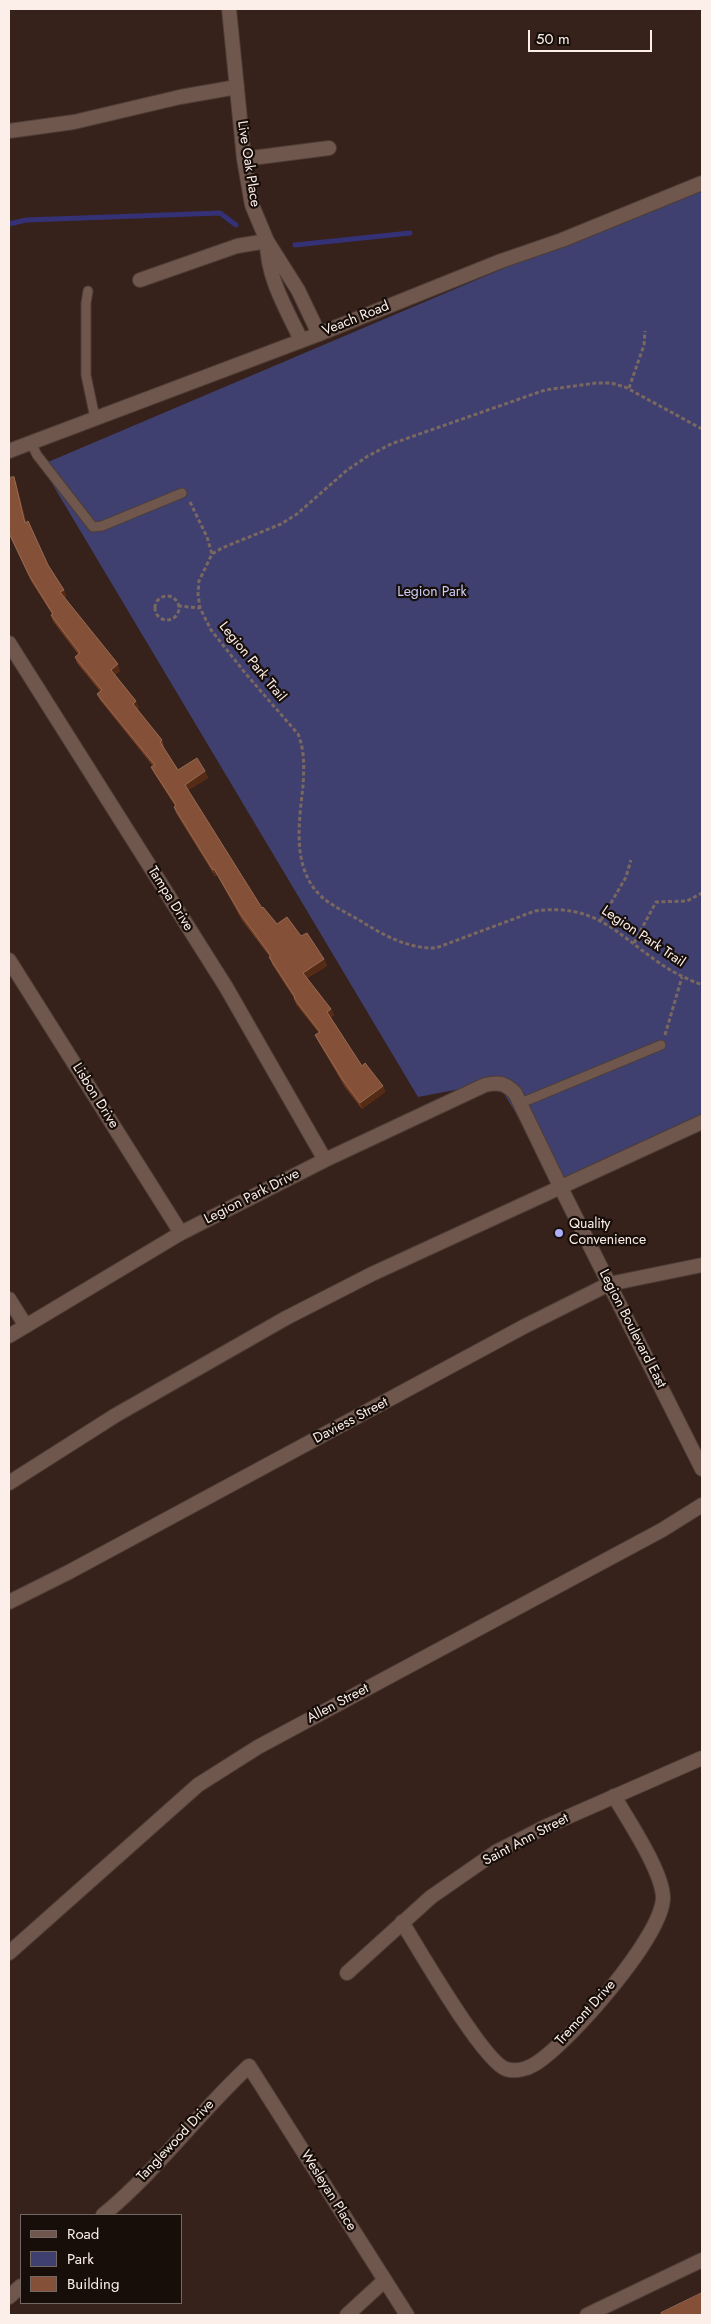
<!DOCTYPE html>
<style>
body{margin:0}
#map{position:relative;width:711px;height:2324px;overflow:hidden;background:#36221a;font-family:Jost,sans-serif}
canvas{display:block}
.frame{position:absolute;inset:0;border:10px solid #fceee8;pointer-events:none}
.legend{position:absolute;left:20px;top:2214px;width:162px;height:90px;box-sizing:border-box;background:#170e0a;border:1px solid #736863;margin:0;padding:6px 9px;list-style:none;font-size:15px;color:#fceee8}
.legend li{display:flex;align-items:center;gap:10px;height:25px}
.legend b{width:25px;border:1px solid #736863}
.scale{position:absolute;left:528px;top:30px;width:124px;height:22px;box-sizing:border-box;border:2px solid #fceee8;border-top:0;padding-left:6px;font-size:15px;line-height:18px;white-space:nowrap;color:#fceee8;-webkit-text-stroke:4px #170e0a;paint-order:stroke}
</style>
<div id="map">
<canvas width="711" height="2324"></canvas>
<div class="frame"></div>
<ul class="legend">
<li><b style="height:6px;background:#6f574d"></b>Road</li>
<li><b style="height:14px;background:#3f406f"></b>Park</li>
<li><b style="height:14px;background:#845138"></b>Building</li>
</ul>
<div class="scale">50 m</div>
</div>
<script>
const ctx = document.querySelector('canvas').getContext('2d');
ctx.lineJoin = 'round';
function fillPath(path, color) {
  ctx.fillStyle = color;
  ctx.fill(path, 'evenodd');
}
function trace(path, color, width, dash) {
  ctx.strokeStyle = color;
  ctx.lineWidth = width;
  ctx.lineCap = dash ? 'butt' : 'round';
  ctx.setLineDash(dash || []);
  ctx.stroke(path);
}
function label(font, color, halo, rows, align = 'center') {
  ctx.font = font + ' Jost,sans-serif';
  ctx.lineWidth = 4.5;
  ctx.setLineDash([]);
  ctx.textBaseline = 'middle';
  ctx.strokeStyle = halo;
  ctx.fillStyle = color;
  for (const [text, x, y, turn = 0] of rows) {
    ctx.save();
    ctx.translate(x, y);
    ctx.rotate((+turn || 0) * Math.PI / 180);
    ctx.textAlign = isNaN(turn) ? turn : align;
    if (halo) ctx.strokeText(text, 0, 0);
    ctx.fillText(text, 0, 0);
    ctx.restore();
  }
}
fillPath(new Path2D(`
 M 702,184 L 702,1122 L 561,1188 L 497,1082 L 418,1097 L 41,465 Z`), '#3f406f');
trace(new Path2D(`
 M 9,224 L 26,220 L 220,213 L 236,225
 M 295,245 L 410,233`), '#353177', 5);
const service = new Path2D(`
 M 88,291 L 86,303 L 86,375 L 95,418
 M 31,443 L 37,455 L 93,527 L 102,526 L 182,493
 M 521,1103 L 661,1045`);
const minor = new Path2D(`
 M 229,9 L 244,159 L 252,205 L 267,241 L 298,290 L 319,334
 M 9,131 L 74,122 L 180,97 L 237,87
 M 244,159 L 329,148
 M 140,280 L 237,246 L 267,241 C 267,278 286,308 301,340
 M 9,643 L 226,987 L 325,1160
 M 9,960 L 181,1233
 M 9,1299 L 26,1326
 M 9,1336 L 181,1233 L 325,1160 L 485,1085 C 499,1082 505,1083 515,1093 L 561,1188
 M 9,1602 L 69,1572 L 525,1326 L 609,1284 L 702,1265
 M 402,1922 C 418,1948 483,2061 506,2069 C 516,2072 527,2069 535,2064 C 569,2043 662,1937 663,1898 C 663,1872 628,1820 614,1796
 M 9,1953 L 198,1785 L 258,1747 L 662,1530 L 702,1505
 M 347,1973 L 431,1897 L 496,1852 L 547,1826 L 702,1758
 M 103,2215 C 157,2171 198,2113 249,2066 L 407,2315
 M 9,2297 L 21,2286
 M 347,2315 L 385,2280
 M 587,2315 L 702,2260`);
const tertiary = new Path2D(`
 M 9,451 L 319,334 L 501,261 L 562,240 L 702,183
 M 561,1188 L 702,1469
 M 9,1483 L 116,1415 L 286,1318 L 372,1274 L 702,1122`);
trace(service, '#4e3d36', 11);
trace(minor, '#4e3d36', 16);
trace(tertiary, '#4e3d36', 16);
trace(new Path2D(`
 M 629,388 L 644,345 L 645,331
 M 702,429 L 625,387 L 611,383 L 596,383 L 545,390 L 391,444 L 368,456 L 346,471 L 297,514 L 281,524 L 222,548 L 212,554 L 199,581 L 198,594 L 200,608 L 211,630 L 246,674 L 298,734 C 305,751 304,769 303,786 C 299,823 291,870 323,898 C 334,907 347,913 359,920 C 383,935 408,949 436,948 L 535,911 C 594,903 615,932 658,962 C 672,972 687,979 702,985
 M 190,502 L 207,537 L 212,554
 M155 608a12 12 0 1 1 24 0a12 12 0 1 1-24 0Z
 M 178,606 L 200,608
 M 601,920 L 626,877 L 631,860
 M 634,943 L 656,902 L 687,901 L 702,893
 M 665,1035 L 682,977`), '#796760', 3, [4, 2.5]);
trace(service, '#6f574d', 9);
trace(minor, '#6f574d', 14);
trace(tertiary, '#6f574d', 14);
fillPath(new Path2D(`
 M 14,477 L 16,483 L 26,522 L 48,565 L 64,590 L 66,596 L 65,598 L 120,671 L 115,675 L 139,708 L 137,709 L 162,740 L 164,747 L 163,747 L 178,770 L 205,771 L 208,778 L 188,790 L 262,908 L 277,924 L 301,936 L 324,959 L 327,966 L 307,978 L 331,1009 L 334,1015 L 330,1018 L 362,1066 L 383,1086 L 385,1092 L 362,1109 L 345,1087 L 318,1041 L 315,1035 L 319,1033 L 296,1004 L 294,998 L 272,964 L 270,957 L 242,920 L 217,875 L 215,876 L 176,813 L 174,807 L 175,806 L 154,773 L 151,767 L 153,766 L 100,700 L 97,694 L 100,691 L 77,663 L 75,657 L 78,654 L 53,621 L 51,615 L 52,614 L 31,581 L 9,534 L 9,478 Z`), '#753e23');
fillPath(new Path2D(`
 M 14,477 L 16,483 L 28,529 L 25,523 Z
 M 64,590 L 66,596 L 63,599 L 60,592 Z
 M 118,664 L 120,671 L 113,676 L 111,670 Z
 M 136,701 L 139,708 L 135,711 L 133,704 Z
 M 205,771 L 208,778 L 187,791 L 185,785 Z
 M 214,869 L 217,875 L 215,876 L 213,870 Z
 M 324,959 L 327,966 L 306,979 L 303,973 Z
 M 331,1009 L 334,1015 L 329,1019 L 327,1012 Z
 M 383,1086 L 385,1092 L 362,1109 L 360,1103 Z`), '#562b16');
const building = new Path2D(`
 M 14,477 L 25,523 L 28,521 L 48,565 L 64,590 L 60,592 L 118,664 L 111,670 L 136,701 L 133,704 L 162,740 L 160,742 L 178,770 L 197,758 L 205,771 L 185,785 L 262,908 L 263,907 L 277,924 L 287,917 L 301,936 L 307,933 L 324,959 L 303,973 L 331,1009 L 327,1012 L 362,1066 L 365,1063 L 383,1086 L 360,1103 L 343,1080 L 315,1035 L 320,1032 L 294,998 L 295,997 L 269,957 L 271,956 L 240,913 L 214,869 L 213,870 L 174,807 L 176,805 L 151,767 L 155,765 L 97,694 L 102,690 L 75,657 L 80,653 L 51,615 L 53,614 L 29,575 L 9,533 L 9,478 Z
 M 702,2293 L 702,2315 L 662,2315 L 661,2313 Z`);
fillPath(building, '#845138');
trace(building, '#966a54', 1);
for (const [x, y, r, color] of [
 [559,1233,5,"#acaffb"]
]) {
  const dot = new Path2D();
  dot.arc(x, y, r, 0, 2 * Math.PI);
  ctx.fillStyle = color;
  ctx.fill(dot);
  trace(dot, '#170e0a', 2);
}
label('14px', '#fceee8', '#170e0a', [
 ["Live Oak Place",248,164,81],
 ["Veach Road",356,319,-22],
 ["Legion Park Trail",252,662,51],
 ["Tampa Drive",170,899,58],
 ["Legion Park Trail",643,937,34],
 ["Lisbon Drive",95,1096,58],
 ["Legion Park Drive",252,1197,-27],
 ["Legion Boulevard East",632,1329,63],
 ["Daviess Street",351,1421,-28],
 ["Allen Street",338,1704,-28],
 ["Saint Ann Street",526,1840,-28],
 ["Tremont Drive",586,2013,-48],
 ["Tanglewood Drive",176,2141,-47],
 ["Wesleyan Place",328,2191,58]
]);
label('14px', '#cbcef8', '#170e0a', [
 ["Legion Park",432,593]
]);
label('14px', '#fceee8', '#170e0a', [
 ["Quality",569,1225],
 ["Convenience",569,1241]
], 'left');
</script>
